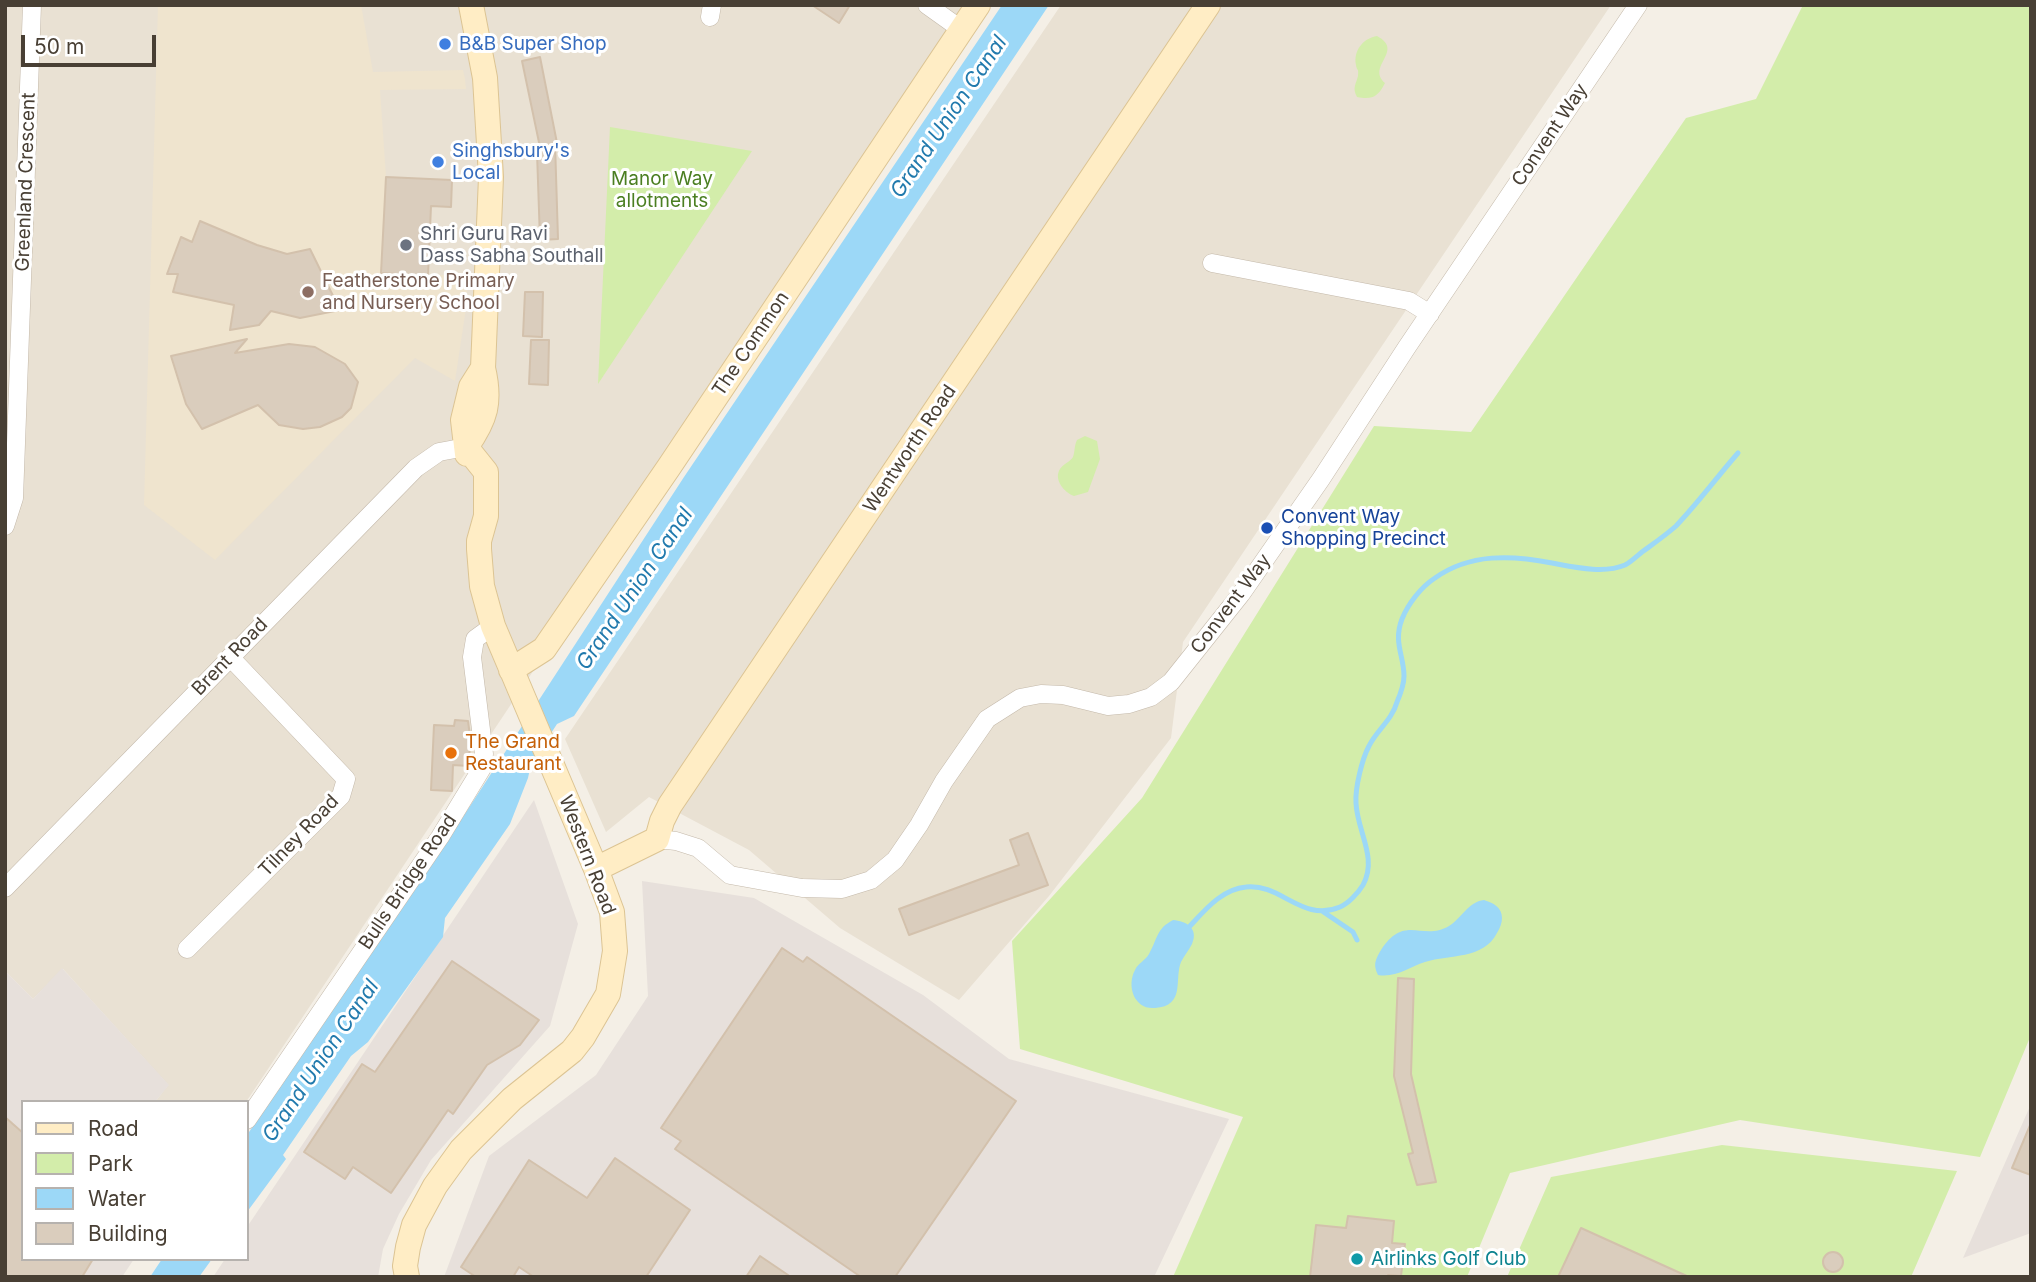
<!DOCTYPE html>
<style>
body{margin:0}
#map{position:relative;width:2036px;height:1282px;overflow:hidden;background:#f4efe6;font-family:Inter,sans-serif}
canvas{display:block}
.frame{position:absolute;inset:0;border:7px solid #483f34;pointer-events:none}
.legend{position:absolute;left:21px;top:1100px;width:228px;height:161px;box-sizing:border-box;background:#fff;border:2px solid #b6b2ae;margin:0;padding:9px 12px;list-style:none;font-size:21px;color:#483f34}
.legend li{display:flex;align-items:center;gap:14px;height:35px}
.legend b{width:35px;border:2px solid #b6b2ae}
.scale{position:absolute;left:21px;top:35px;width:135px;height:32px;box-sizing:border-box;border:4px solid #483f34;border-top:0;padding-left:9px;font-size:21px;line-height:24px;white-space:nowrap;color:#483f34;-webkit-text-stroke:5px #fff;paint-order:stroke}
</style>
<div id="map">
<canvas width="2036" height="1282"></canvas>
<div class="frame"></div>
<ul class="legend">
<li><b style="height:9px;background:#ffedc5"></b>Road</li>
<li><b style="height:19px;background:#d3edaa"></b>Park</li>
<li><b style="height:19px;background:#9cd8f7"></b>Water</li>
<li><b style="height:19px;background:#dacdbd"></b>Building</li>
</ul>
<div class="scale">50 m</div>
</div>
<script>
const ctx = document.querySelector('canvas').getContext('2d');
ctx.lineJoin = 'round';
function fillPath(path, color) {
  ctx.fillStyle = color;
  ctx.fill(path, 'evenodd');
}
function trace(path, color, width, dash) {
  ctx.strokeStyle = color;
  ctx.lineWidth = width;
  ctx.lineCap = dash ? 'butt' : 'round';
  ctx.setLineDash(dash || []);
  ctx.stroke(path);
}
function label(font, color, halo, rows, align = 'center') {
  ctx.font = font + ' Inter,sans-serif';
  ctx.lineWidth = 6;
  ctx.setLineDash([]);
  ctx.textBaseline = 'middle';
  ctx.strokeStyle = halo;
  ctx.fillStyle = color;
  for (const [text, x, y, turn = 0] of rows) {
    ctx.save();
    ctx.translate(x, y);
    ctx.rotate((+turn || 0) * Math.PI / 180);
    ctx.textAlign = isNaN(turn) ? turn : align;
    if (halo) ctx.strokeText(text, 0, 0);
    ctx.fillText(text, 0, 0);
    ctx.restore();
  }
}
fillPath(new Path2D(`
 M 5,5 L 977,5 L 246,1102 L 155,1102 L 168,1085 L 63,969 L 33,999 L 5,971 Z
 M 1061,5 L 1611,5 L 1183,642 L 1171,738 L 1049,896 L 959,1000 L 840,928 L 749,850 L 649,797 L 606,832 L 565,739 Z`), '#e9e1d3');
fillPath(new Path2D(`
 M 534,800 L 578,924 L 550,1026 L 431,1160 L 399,1214 L 383,1249 L 378,1277 L 213,1277 L 225,1259 L 247,1259 L 247,1227 Z
 M 642,881 L 754,898 L 923,995 L 1009,1059 L 1229,1119 L 1154,1277 L 444,1277 L 489,1156 L 596,1075 L 648,996 Z
 M 62,968 L 169,1085 L 155,1102 L 23,1102 L 23,1259 L 134,1259 L 122,1277 L 5,1277 L 5,971 L 33,999 Z
 M 2031,1104 L 2031,1233 L 1963,1258 Z`), '#e7e0db');
fillPath(new Path2D(`
 M 158,5 L 361,5 L 373,72 L 463,70 L 465,79 L 466,89 L 380,90 L 386,177 L 381,273 L 468,276 L 466,308 L 455,381 L 415,358 L 215,560 L 144,505 Z`), '#efe4ce');
fillPath(new Path2D(`
 M 1803,5 L 2031,5 L 2031,1035 L 1980,1157 L 1740,1120 L 1510,1173 L 1467,1277 L 1173,1277 L 1243,1117 L 1020,1049 L 1012,941 L 1142,798 L 1374,426 L 1471,432 L 1686,118 L 1756,99 Z
 M 1377,36 C 1405,51 1366,66 1385,83 C 1378,97 1372,100 1357,97 C 1352,88 1356,84 1358,76 C 1359,67 1357,72 1356,65 C 1353,50 1364,38 1377,36 Z
 M 610,127 L 752,151 L 598,384 Z
 M 1085,436 L 1097,441 L 1100,459 L 1088,492 L 1074,496 C 1065,493 1053,480 1060,469 C 1063,464 1070,462 1073,457 C 1075,452 1074,446 1077,440 Z
 M 1722,1145 L 1957,1171 L 1911,1277 L 1507,1277 L 1551,1177 Z`), '#d3edaa');
fillPath(new Path2D(`
 M 1002,5 L 1049,5 L 574,716 L 557,724 L 531,764 L 528,778 L 510,824 L 445,918 L 443,937 L 368,1042 L 351,1056 L 283,1155 L 286,1159 L 247,1212 L 247,1135 L 431,866 L 684,477 Z
 M 1484,900 C 1493,903 1502,907 1502,918 C 1502,923 1500,928 1497,933 C 1483,960 1450,954 1425,962 C 1409,967 1396,978 1378,975 C 1373,965 1375,960 1381,950 C 1405,913 1422,942 1449,926 C 1462,918 1468,902 1484,900 Z
 M 1173,920 C 1186,921 1199,928 1192,944 C 1189,950 1184,956 1181,962 C 1174,979 1186,1006 1155,1008 C 1135,1010 1126,987 1135,970 C 1138,963 1146,960 1149,954 C 1158,938 1156,929 1173,920 Z
 M 162,1259 L 212,1259 L 199,1277 L 150,1277 Z`), '#9cd8f7');
trace(new Path2D(`
 M 1322,911 L 1353,932 L 1357,940
 M 1190,926 C 1205,910 1222,889 1246,887 C 1281,883 1302,923 1340,907 C 1349,903 1358,893 1363,885 C 1378,858 1357,831 1356,803 C 1355,788 1362,759 1369,746 C 1377,730 1392,720 1397,702 C 1400,695 1404,684 1404,676 C 1404,656 1393,642 1402,619 C 1408,604 1421,587 1435,578 C 1470,553 1512,555 1552,563 C 1574,567 1604,574 1625,565 C 1631,562 1637,556 1642,552 C 1653,544 1666,535 1676,526 C 1698,503 1717,477 1738,453`), '#9cd8f7', 5);
const building = new Path2D(`
 M 812,5 L 850,5 L 839,23 Z
 M 540,57 L 557,143 L 555,143 L 558,239 L 540,240 L 537,152 L 541,152 L 522,61 Z
 M 386,177 L 452,180 L 451,207 L 431,206 L 428,276 L 381,273 Z
 M 200,221 L 257,245 L 287,254 L 310,249 L 340,310 L 300,318 L 271,311 L 259,325 L 230,330 L 234,305 L 173,292 L 178,274 L 167,274 L 181,237 L 192,242 Z
 M 525,292 L 543,292 L 542,337 L 523,336 Z
 M 247,339 L 235,353 L 289,344 L 315,347 L 345,364 L 358,382 L 351,408 L 342,417 L 320,427 L 303,429 L 279,425 L 258,405 L 202,429 L 186,404 L 171,356 Z
 M 531,340 L 549,340 L 548,385 L 529,384 Z
 M 455,720 L 468,721 L 470,736 L 469,766 L 453,765 L 452,791 L 431,790 L 434,725 L 454,726 Z
 M 1028,833 L 1048,885 L 909,935 L 899,909 L 1019,865 L 1010,840 Z
 M 782,948 L 803,962 L 807,957 L 1016,1101 L 895,1277 L 861,1277 L 675,1149 L 681,1141 L 661,1128 Z
 M 452,961 L 539,1020 L 520,1045 L 487,1065 L 453,1114 L 448,1110 L 391,1193 L 353,1167 L 345,1179 L 304,1152 L 362,1064 L 375,1072 Z
 M 1398,978 L 1414,979 L 1411,1074 L 1436,1182 L 1417,1185 L 1408,1154 L 1413,1153 L 1394,1076 Z
 M 5,1117 L 23,1133 L 23,1259 L 93,1259 L 82,1277 L 5,1277 Z
 M 2031,1123 L 2031,1175 L 2012,1168 Z
 M 615,1158 L 690,1210 L 646,1277 L 534,1277 L 519,1267 L 513,1277 L 476,1277 L 461,1267 L 529,1160 L 587,1198 Z
 M 1348,1216 L 1394,1221 L 1392,1243 L 1405,1244 L 1401,1276 L 1388,1275 L 1388,1277 L 1310,1277 L 1316,1225 L 1346,1228 Z
 M 1581,1228 L 1689,1277 L 1558,1277 Z
 M1823 1262a10 10 0 1 1 20 0a10 10 0 1 1-20 0Z
 M 760,1256 L 791,1277 L 746,1277 Z`);
fillPath(building, '#dacdbd');
trace(building, '#d3c1ac', 2);
const street = new Path2D(`
 M 927,5 L 962,30
 M 710,17 L 712,5
 M 1212,263 L 1409,301 L 1430,314
 M 5,526 L 14,498 L 32,5
 M 657,839 L 676,841 L 698,848 L 730,875 L 802,888 L 842,889 L 871,880 L 895,860 L 919,825 L 944,781 L 987,719 L 1020,698 L 1041,694 L 1063,695 L 1108,706 L 1129,704 L 1151,697 L 1171,682 L 1241,594 L 1321,479 L 1407,347 L 1638,5
 M 5,888 L 416,468 L 439,452 L 466,447
 M 187,949 L 341,796 L 346,779 L 230,657
 M 247,1120 L 440,837 L 482,768 L 484,754 L 472,657 L 475,639 L 493,626`);
const secondary = new Path2D(`
 M 467,454 L 463,420 L 471,387 L 483,368
 M 511,670 L 544,649 L 669,467 L 978,5
 M 596,869 L 657,839 L 662,821 L 670,805 L 1208,5
 M 407,1277 L 405,1266 L 408,1247 L 414,1225 L 435,1186 L 461,1150 L 512,1099 L 572,1051 L 583,1037 L 608,994 L 615,951 L 612,912 L 596,869 L 493,626 L 482,586 L 479,549 L 479,541 L 486,516 L 486,472 L 466,447 C 486,419 491,402 483,368 L 491,177 L 485,78 L 471,5`);
trace(street, '#c4b9aa', 19);
trace(secondary, '#dcc493', 26);
trace(street, '#fff', 18);
trace(secondary, '#ffedc5', 24);
for (const [x, y, r, color] of [
 [445,44,7,"#3f7fe0"],
 [438,162,7,"#3f7fe0"],
 [406,245,7,"#6b7280"],
 [308,292,7,"#8d6e63"],
 [1267,528,7,"#1a4fb4"],
 [451,753,7,"#e8710a"],
 [1357,1259,7,"#0f9aa8"]
]) {
  const dot = new Path2D();
  dot.arc(x, y, r, 0, 2 * Math.PI);
  ctx.fillStyle = color;
  ctx.fill(dot);
  trace(dot, '#fff', 2.5);
}
label('19px', '#366cbe', '#fff', [
 ["B&B Super Shop",459,44],
 ["Singhsbury's",452,151],
 ["Local",452,173]
], 'left');
label('19px', '#483f34', '#fff', [
 ["Convent Way",1550,135,-56],
 ["Greenland Crescent",26,182,-88],
 ["The Common",751,344,-56],
 ["Wentworth Road",910,449,-56],
 ["Convent Way",1231,604,-53],
 ["Brent Road",230,657,-46],
 ["Tilney Road",299,836,-46],
 ["Western Road",587,855,69],
 ["Bulls Bridge Road",408,882,-56]
]);
label('19px', '#4b7f22', '#fff', [
 ["Manor Way",662,179],
 ["allotments",662,201]
]);
label('19px', '#5b616d', '#fff', [
 ["Shri Guru Ravi",420,234],
 ["Dass Sabha Southall",420,256]
], 'left');
label('19px', '#785e54', '#fff', [
 ["Featherstone Primary",322,281],
 ["and Nursery School",322,303]
], 'left');
label('19px', '#164399', '#fff', [
 ["Convent Way",1281,517],
 ["Shopping Precinct",1281,539]
], 'left');
label('19px', '#c56008', '#fff', [
 ["The Grand",465,742],
 ["Restaurant",465,764]
], 'left');
label('19px', '#0d838f', '#fff', [
 ["Airlinks Golf Club",1371,1259]
], 'left');
label('italic 21px', '#217aad', '#fff', [
 ["Grand Union Canal",949,117,-56],
 ["Grand Union Canal",635,589,-56],
 ["Grand Union Canal",321,1061,-56]
]);
</script>
